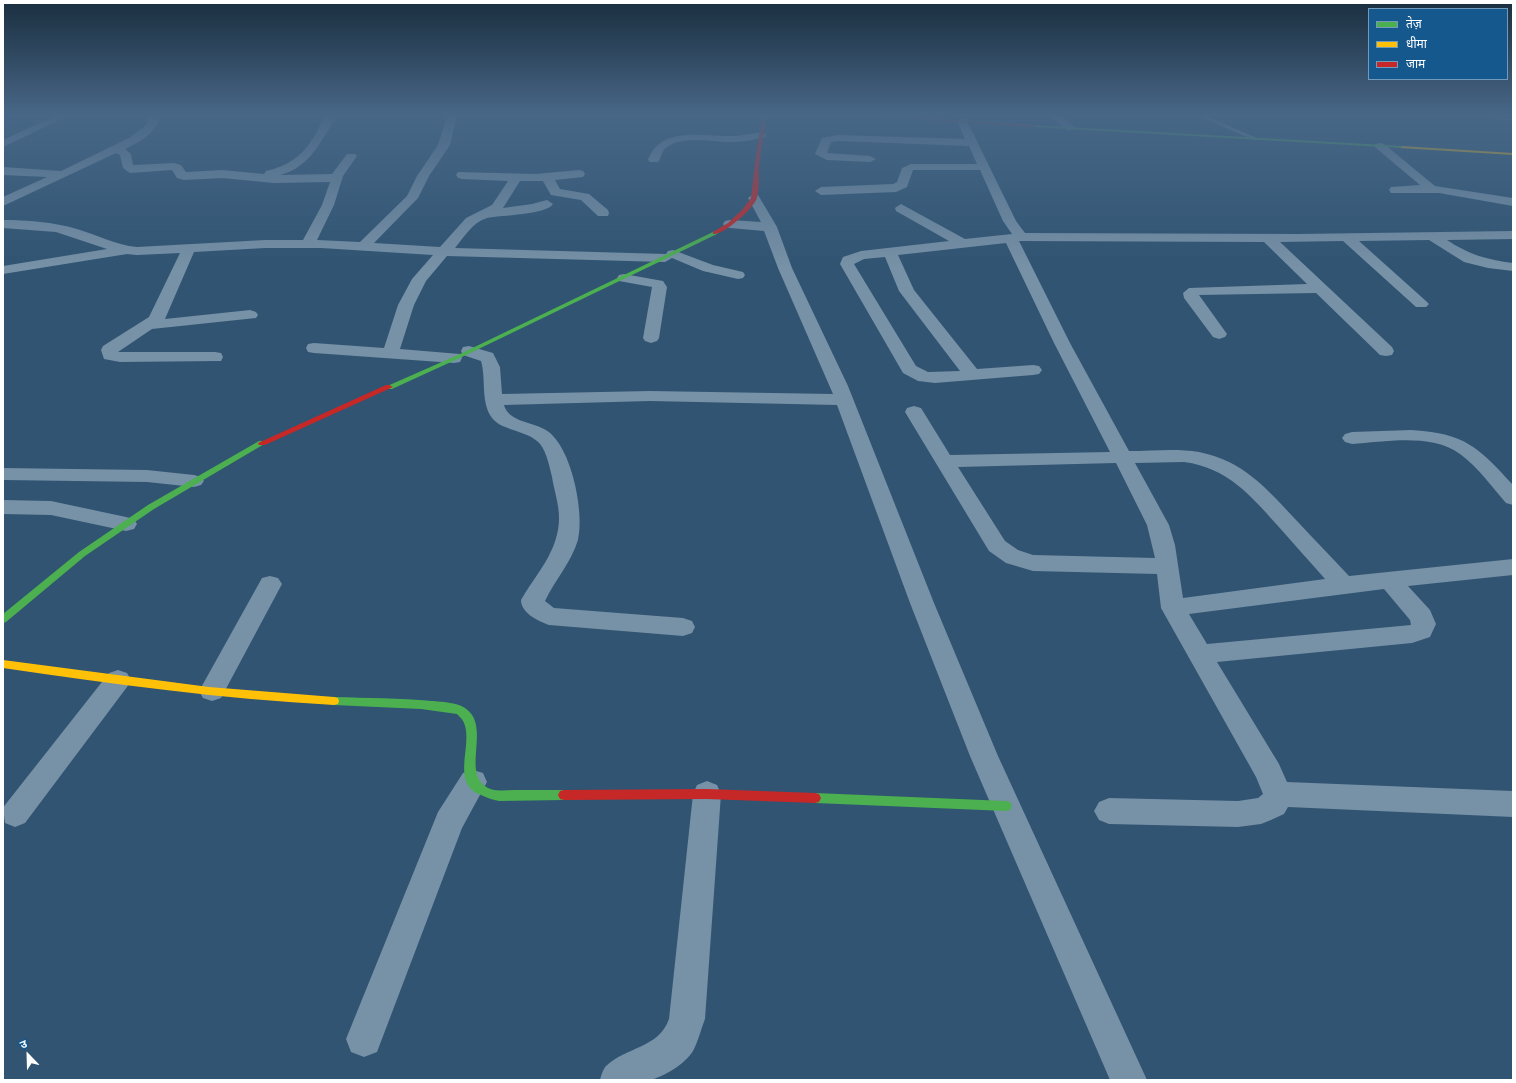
<!DOCTYPE html>
<meta charset="utf-8">
<style>
body{margin:0}
#map{position:relative;width:1516px;height:1083px;overflow:hidden;background:#305472;font-family:"DM Sans","Noto Sans Devanagari",sans-serif}
canvas{display:block}
.frame{position:absolute;inset:0;border:4px solid #fff;pointer-events:none}
.legend{position:absolute;left:1368px;top:8px;width:140px;height:72px;box-sizing:border-box;background:#14588e;border:1px solid #729bbb;margin:0;padding:5px 7px;list-style:none;font-size:12px;color:#fff}
.legend li{display:flex;align-items:center;gap:8px;height:20px}
.legend b{width:20px;border:1px solid #729bbb}
.north{position:absolute;left:8px;top:1035px;width:40px;height:40px;-webkit-text-stroke:3px #14588e;paint-order:stroke;rotate:337deg;font-size:11px;font-weight:700;line-height:16px;text-align:center;color:#fff}
.north::after{content:'';display:block;margin:auto;width:14px;height:18px;background:#fff;clip-path:polygon(50% 0,100% 100%,50% 72%,0 100%)}
</style>
<div id="map">
<canvas width="1516" height="1083"></canvas>
<div class="frame"></div>
<ul class="legend">
<li><b style="height:5px;background:#4caf50"></b>तेज़</li>
<li><b style="height:5px;background:#ffc107"></b>धीमा</li>
<li><b style="height:5px;background:#c62828"></b>जाम</li>
</ul>
<div class="north">उ</div>
</div>
<script>
const ctx = document.querySelector('canvas').getContext('2d');
ctx.lineJoin = 'round';
function fillPath(path, color) {
  ctx.fillStyle = color;
  ctx.fill(path, 'evenodd');
}
fillPath(new Path2D(`
 M 1198,116 L 1206,116 L 1259,139 L 1254,140 Z`), '#7791a6');
fillPath(new Path2D(`
 M 55,116 L 68,116 L 3,147 L 3,140 Z
 M 150,116 L 160,116 C 156,133 140,142 125,149 L 131,154 L 133,165 L 174,163 L 181,165 L 186,172 L 222,170 L 264,174 L 266,171 C 288,166 303,156 315,135 C 319,128 321,122 326,116 L 337,116 C 321,140 311,167 280,175 L 332,174 L 347,154 L 355,154 L 357,156 L 343,176 L 334,205 L 317,240 L 360,242 L 407,196 L 417,176 L 438,145 L 447,116 L 457,116 L 450,145 L 429,176 L 418,198 L 374,243 L 440,247 L 466,218 L 492,205 L 508,181 L 462,179 L 458,178 L 456,175 L 458,172 L 535,174 L 579,170 L 583,171 L 585,174 L 583,177 L 555,180 L 560,189 L 589,194 L 608,210 L 609,213 L 608,216 L 598,216 L 581,200 L 551,195 L 543,181 L 520,181 L 503,208 L 532,204 L 547,200 L 553,204 C 546,215 500,215 487,218 C 473,222 464,237 455,248 L 666,254 L 668,251 L 673,250 L 713,265 L 743,272 L 745,275 L 743,278 L 738,279 L 703,271 L 672,258 L 665,262 L 447,256 L 426,281 L 414,305 L 400,349 L 460,354 L 462,358 L 460,362 L 454,363 L 314,353 L 308,352 L 306,348 L 308,344 L 314,343 L 384,348 L 398,305 L 412,279 L 433,255 L 321,248 L 265,248 L 194,252 L 165,319 L 250,310 L 256,312 L 258,315 L 256,318 L 152,329 L 118,352 L 215,352 L 221,353 L 223,357 L 221,361 L 120,362 L 104,359 L 101,350 L 103,346 L 149,317 L 180,253 L 137,255 L 127,254 L 3,274 L 3,266 L 107,249 L 56,232 L 3,228 L 3,220 C 28,220 53,222 77,229 C 97,235 116,245 137,247 L 265,240 L 303,240 L 322,205 L 330,182 L 274,183 L 222,178 L 184,180 L 177,178 L 172,170 L 130,173 L 123,168 L 120,155 L 116,153 L 3,206 L 3,197 L 47,177 L 3,175 L 3,167 L 61,171 L 129,138 L 145,126 Z
 M 1049,116 L 1061,116 L 1076,128 L 1075,130 L 1067,130 Z
 M 962,118 L 967,121 L 1016,221 L 1025,233 L 1298,234 L 1513,231 L 1513,239 L 1447,240 C 1468,254 1487,260 1513,263 L 1513,271 L 1488,268 L 1464,262 L 1429,240 L 1359,241 L 1426,301 L 1429,304 L 1426,307 L 1416,307 L 1343,241 L 1280,242 L 1392,347 L 1394,351 L 1392,355 L 1386,356 L 1380,355 L 1316,293 L 1199,295 L 1227,334 L 1225,337 L 1219,339 L 1213,337 L 1184,298 L 1183,293 L 1189,288 L 1307,284 L 1264,242 L 1019,241 L 1070,343 L 1129,451 C 1152,451 1176,448 1199,452 C 1244,461 1267,489 1297,521 C 1314,539 1332,558 1349,576 L 1513,559 L 1513,575 L 1408,586 L 1430,610 L 1436,624 L 1430,637 L 1412,643 L 1217,662 L 1279,764 L 1287,782 L 1513,791 L 1513,817 L 1288,807 L 1284,814 L 1271,820 L 1261,824 L 1238,827 L 1109,824 L 1099,820 L 1094,811 L 1099,802 L 1109,798 L 1238,801 L 1258,798 L 1263,794 L 1256,777 L 1161,608 L 1157,574 L 1033,571 L 1006,563 L 989,551 L 905,412 L 907,408 L 914,406 L 921,408 L 950,455 L 1110,452 L 1054,343 L 1006,243 L 898,255 L 914,290 L 977,369 L 1033,365 L 1039,366 L 1042,370 L 1039,374 L 1033,375 L 935,383 L 918,381 L 903,373 L 840,264 L 843,257 L 861,251 L 949,241 L 896,211 L 895,208 L 901,204 L 965,239 L 1012,234 L 1003,221 L 980,170 L 913,170 L 907,187 L 896,192 L 821,195 L 815,191 L 821,187 L 893,184 L 897,182 L 902,168 L 911,164 L 977,164 L 969,146 L 838,141 L 831,142 L 827,153 L 870,156 L 876,159 L 870,162 L 827,160 L 815,154 L 822,138 L 838,135 L 965,139 L 957,121 ZM 885,257 L 899,291 L 960,371 L 928,372 L 916,366 L 854,264 L 864,259 ZM 1184,462 C 1228,468 1250,495 1278,526 C 1294,544 1310,562 1325,579 L 1183,598 L 1175,545 L 1169,525 L 1135,463 ZM 1116,463 L 1147,525 L 1155,558 L 1033,555 L 1018,550 L 1005,541 L 958,467 ZM 1384,589 L 1410,620 L 1411,625 L 1207,644 L 1189,614 Z
 M 761,132 L 766,135 L 765,137 C 754,140 742,142 731,142 C 712,142 684,135 667,147 C 661,151 662,157 658,162 L 650,162 L 648,160 C 660,126 702,136 730,136 C 741,136 751,134 761,132 Z
 M 1380,143 L 1384,144 L 1435,186 L 1513,198 L 1513,206 L 1439,193 L 1391,193 L 1389,190 L 1391,187 L 1420,185 L 1376,148 L 1374,146 L 1376,144 Z
 M 754,194 L 758,195 L 777,227 L 792,268 L 848,386 L 934,603 L 998,756 L 1147,1080 L 1110,1080 L 970,756 L 910,603 L 837,405 L 650,401 L 504,405 C 508,421 531,422 544,429 C 571,442 585,513 578,540 C 571,563 555,580 545,601 L 554,608 L 683,618 L 692,621 L 695,627 L 692,633 L 683,636 L 549,625 C 538,621 521,613 521,600 C 536,574 559,551 559,518 C 559,504 554,490 552,477 C 549,465 546,448 537,441 C 523,429 499,431 490,415 C 481,399 486,378 481,361 L 463,355 L 461,351 L 463,347 L 469,346 L 493,353 L 500,367 L 502,394 L 650,391 L 833,394 L 778,268 L 764,231 L 730,228 L 725,227 L 723,224 L 725,221 L 730,220 L 761,222 L 748,198 Z
 M 624,274 L 663,281 L 667,287 L 659,338 L 657,341 L 651,343 L 645,341 L 643,338 L 652,287 L 619,281 L 617,278 L 619,275 Z
 M 1411,430 C 1465,433 1478,447 1513,485 L 1513,505 L 1506,503 C 1491,486 1478,467 1460,454 C 1431,433 1385,442 1352,444 L 1345,442 L 1342,438 L 1345,434 L 1352,432 Z
 M 3,468 L 147,470 L 194,475 L 201,477 L 204,481 L 201,485 L 194,487 L 147,482 L 3,480 Z
 M 3,500 L 51,501 L 126,517 L 134,519 L 137,524 L 134,529 L 126,531 L 51,515 L 3,514 Z
 M 270,576 L 278,578 L 282,584 L 221,698 L 212,701 L 203,698 L 199,691 L 203,684 L 262,578 Z
 M 118,670 L 127,673 L 131,680 L 127,687 L 25,823 L 15,827 L 5,823 L 3,808 L 5,805 L 109,673 Z
 M 473,770 L 483,773 L 487,782 L 462,828 L 377,1052 L 364,1057 L 351,1052 L 346,1039 L 438,812 L 463,773 Z
 M 707,781 L 717,785 L 721,794 L 705,1019 C 701,1029 698,1042 693,1051 C 686,1063 663,1078 649,1080 C 634,1082 616,1080 600,1080 C 601,1076 603,1069 606,1066 C 626,1047 659,1048 669,1019 L 693,794 L 697,785 Z`), '#7791a6');
fillPath(new Path2D(`
 M 1486,116 L 1513,119 L 1513,121 L 1488,117 Z
 M 1032,125 L 1402,146 L 1404,147 L 1402,148 L 1034,127 Z
 M 715,231 L 718,233 L 717,234 L 464,356 L 392,389 L 389,389 L 385,387 L 460,354 Z
 M 259,441 L 265,441 L 266,443 L 154,509 L 85,556 L 6,622 L 3,623 L 3,614 L 79,552 L 148,505 Z
 M 334,697 C 367,698 399,698 432,701 C 442,702 456,702 465,708 C 494,727 456,780 494,790 C 500,791 508,790 515,790 C 531,790 548,790 564,790 L 568,791 L 570,795 L 568,799 L 564,800 L 499,801 C 493,800 487,798 481,795 C 449,783 475,743 463,721 C 462,719 459,716 457,714 L 421,709 L 334,705 L 330,704 L 329,701 L 330,698 Z
 M 815,793 L 1006,801 L 1010,802 L 1012,806 L 1010,810 L 1006,811 L 815,803 L 811,802 L 809,798 L 811,794 Z`), '#4caf50');
fillPath(new Path2D(`
 M 1402,146 L 1513,153 L 1513,155 L 1400,148 Z
 M 3,660 L 209,687 L 334,697 L 338,698 L 339,701 L 338,704 L 334,705 C 223,699 113,684 3,668 Z`), '#ffc107');
fillPath(new Path2D(`
 M 763,116 L 767,116 C 764,133 761,150 759,167 C 759,176 759,191 757,198 C 753,209 724,235 713,234 L 713,232 L 728,223 L 742,210 L 751,198 L 757,145 Z
 M 871,116 L 891,116 L 1034,125 L 1036,126 L 1034,127 Z
 M 386,385 L 389,385 L 393,387 L 265,445 L 259,445 L 258,443 Z
 M 707,789 L 815,793 L 819,794 L 821,798 L 819,802 L 815,803 L 707,799 L 564,800 L 560,799 L 558,795 L 560,791 L 564,790 Z`), '#c62828');
const sky = ctx.createLinearGradient(0, 0, 0, 268);
sky.addColorStop(0, '#1a2e3f');
sky.addColorStop(0.43, '#486787');
sky.addColorStop(1, '#48678700');
ctx.fillStyle = sky;
ctx.fillRect(0, 0, 1516, 268);
</script>
